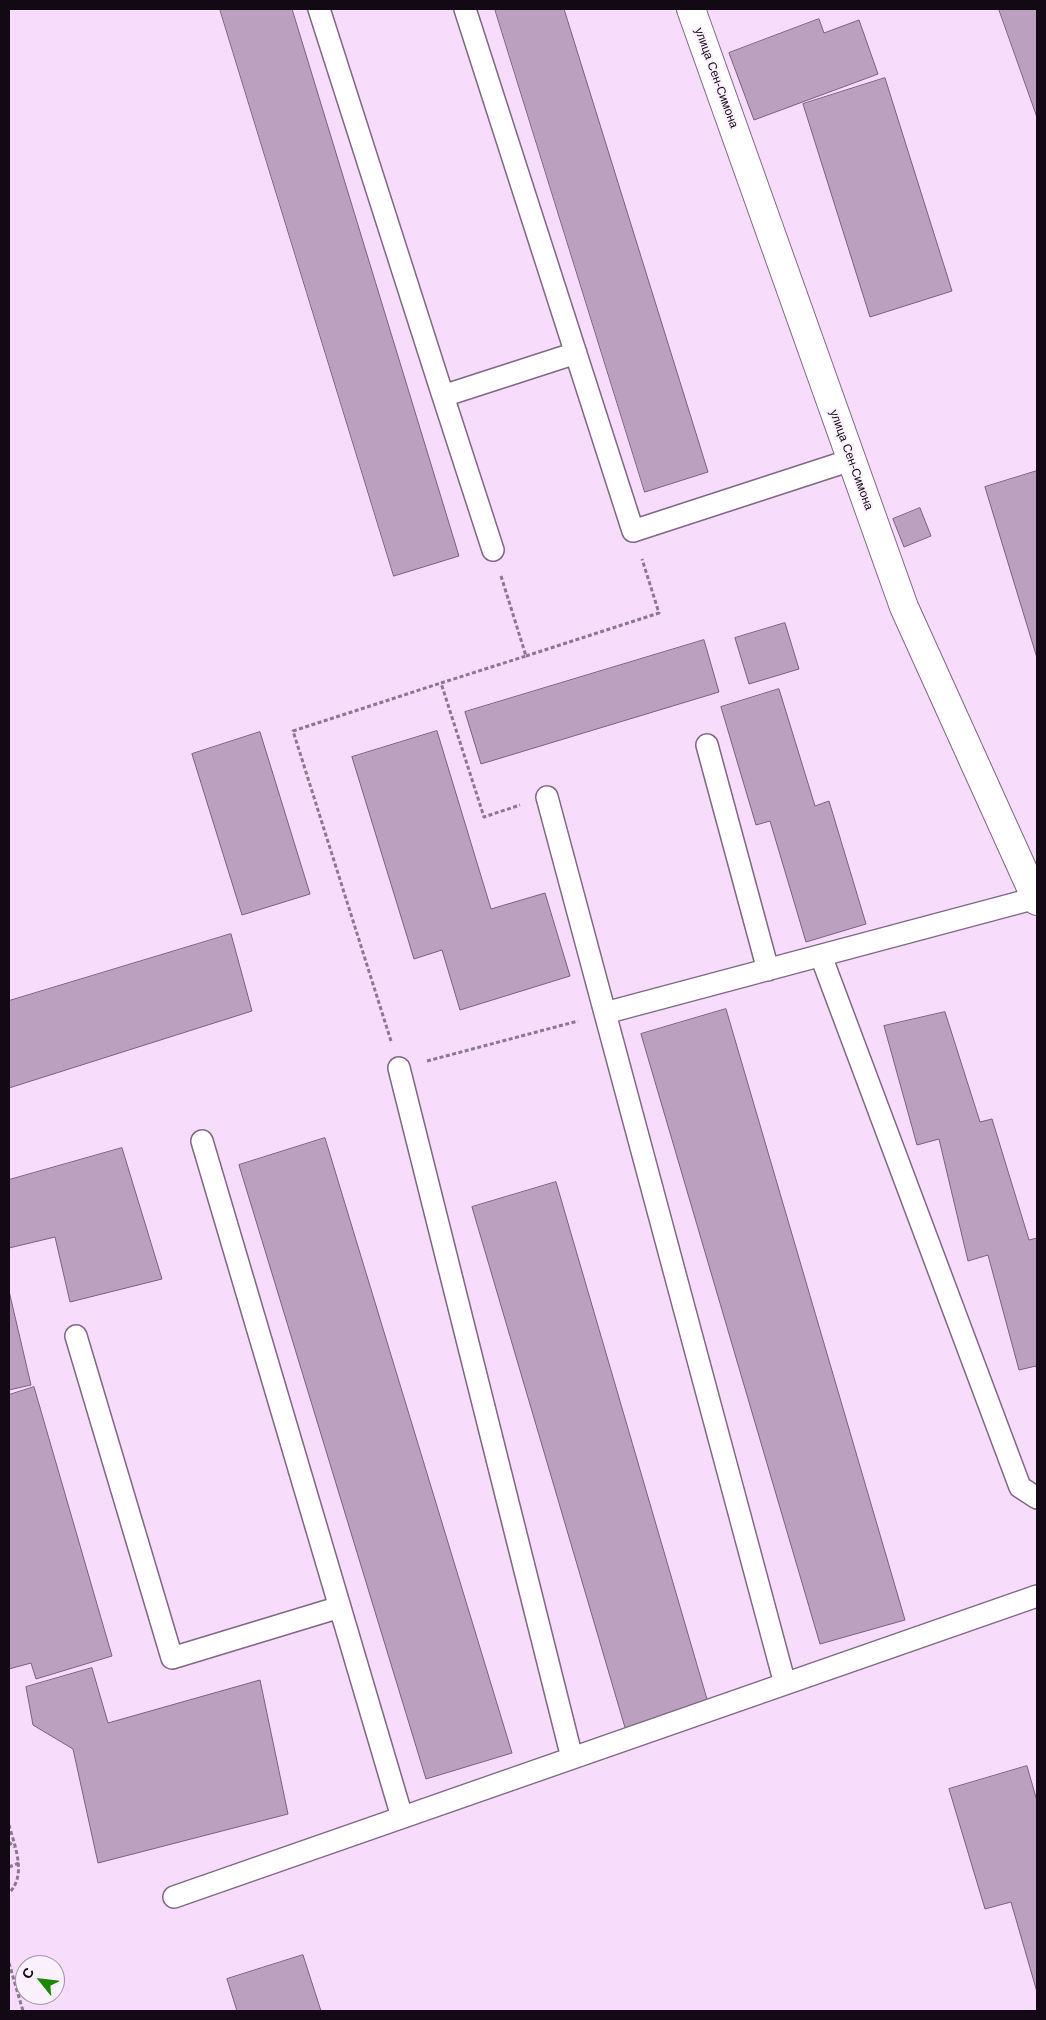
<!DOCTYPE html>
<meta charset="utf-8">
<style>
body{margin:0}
#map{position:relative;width:1046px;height:2020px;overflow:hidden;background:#f7dcfc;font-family:Arial,sans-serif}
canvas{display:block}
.frame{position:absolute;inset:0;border:10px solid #120914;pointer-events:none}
.north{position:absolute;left:15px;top:1955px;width:50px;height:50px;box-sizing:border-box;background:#fbf0fd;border:1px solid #9e94a0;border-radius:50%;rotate:299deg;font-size:14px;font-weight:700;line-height:20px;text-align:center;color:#120914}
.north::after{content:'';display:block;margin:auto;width:18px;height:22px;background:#1c8801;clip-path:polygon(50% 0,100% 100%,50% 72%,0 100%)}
</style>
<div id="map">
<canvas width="1046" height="2020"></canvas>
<div class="frame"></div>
<div class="north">С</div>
</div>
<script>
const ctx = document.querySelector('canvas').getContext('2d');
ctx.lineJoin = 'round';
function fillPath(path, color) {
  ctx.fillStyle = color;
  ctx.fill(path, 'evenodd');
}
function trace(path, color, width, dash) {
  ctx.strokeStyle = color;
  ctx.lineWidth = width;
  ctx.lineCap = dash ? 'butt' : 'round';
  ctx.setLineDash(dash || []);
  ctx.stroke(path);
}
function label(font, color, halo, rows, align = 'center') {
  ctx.font = font + ' Arial,sans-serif';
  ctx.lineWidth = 4;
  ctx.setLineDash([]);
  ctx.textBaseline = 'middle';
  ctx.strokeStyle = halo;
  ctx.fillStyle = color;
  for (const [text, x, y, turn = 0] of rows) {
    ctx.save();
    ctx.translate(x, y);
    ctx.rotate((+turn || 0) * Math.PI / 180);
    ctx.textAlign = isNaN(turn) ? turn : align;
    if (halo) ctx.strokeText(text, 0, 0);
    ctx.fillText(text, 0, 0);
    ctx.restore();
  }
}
const building = new Path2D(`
 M 220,9 L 292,9 L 459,556 L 394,576 Z
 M 495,9 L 564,9 L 708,472 L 645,492 Z
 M 999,9 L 1037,9 L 1037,117 Z
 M 819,19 L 824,33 L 859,20 L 878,74 L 754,120 L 729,53 Z
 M 885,78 L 952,291 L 870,317 L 803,104 Z
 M 1037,471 L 1037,658 L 985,487 Z
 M 920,508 L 931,536 L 904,547 L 893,519 Z
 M 785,623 L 799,669 L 749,684 L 735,638 Z
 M 704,640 L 719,692 L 481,764 L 465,712 Z
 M 779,689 L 815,806 L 829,801 L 866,924 L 806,942 L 770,821 L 756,825 L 721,707 Z
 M 437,731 L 491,909 L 545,893 L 570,976 L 460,1010 L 442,950 L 414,959 L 352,757 Z
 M 260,732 L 310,894 L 242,915 L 192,754 Z
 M 231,934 L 252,1011 L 9,1088 L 9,1001 Z
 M 726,1009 L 905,1620 L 820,1644 L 641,1034 Z
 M 945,1012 L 980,1122 L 992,1119 L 1029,1240 L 1037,1238 L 1037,1371 L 1036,1366 L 1019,1370 L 988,1255 L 968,1261 L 939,1139 L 917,1145 L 884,1026 Z
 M 325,1138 L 512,1753 L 426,1779 L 239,1165 Z
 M 122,1148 L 162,1279 L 70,1302 L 55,1237 L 9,1248 L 9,1180 Z
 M 556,1182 L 709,1706 L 626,1731 L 472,1207 Z
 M 9,1291 L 31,1385 L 9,1390 Z
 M 34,1387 L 112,1656 L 36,1679 L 31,1663 L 9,1669 L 9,1395 Z
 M 92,1668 L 108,1723 L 260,1680 L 288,1814 L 98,1863 L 73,1749 L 33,1725 L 26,1687 Z
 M 1027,1766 L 1037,1801 L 1037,1992 L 1011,1902 L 985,1909 L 949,1789 Z
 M 303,1955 L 321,2011 L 237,2011 L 227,1979 Z`);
fillPath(building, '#bba1bf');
trace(building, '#79617d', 1);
const service = new Path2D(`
 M 319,9 L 443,396 L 576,353
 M 465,9 L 633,531 L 851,460
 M 443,396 L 493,550
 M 707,745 L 768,970
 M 547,797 L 785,1684
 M 821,956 L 1020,1487 L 1037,1498
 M 605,1013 L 1036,898
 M 399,1068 L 572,1758
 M 202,1141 L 402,1817
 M 76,1336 L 172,1658 L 340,1607
 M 174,1897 L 1037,1596`);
const minor = new Path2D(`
 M 691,9 L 904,607 L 1037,901`);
trace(service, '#7f6884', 24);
trace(minor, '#7f6884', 30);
trace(new Path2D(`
 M 501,576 L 526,656 L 441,683 L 484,817 L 520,805
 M 526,656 L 659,613 L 642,559
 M 391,1041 L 293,731 L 441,683
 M 427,1061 L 578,1021
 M 9,1825 C 15,1847 27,1875 9,1893
 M 9,1842 L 14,1847
 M 9,1867 L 19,1863
 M 9,1963 L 23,2011`), '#8b788e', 3, [4, 2.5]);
trace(service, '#fff', 21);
trace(minor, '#fff', 28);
label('12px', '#120914', '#fbf0fd', [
 ["улица Сен-Симона",716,78,70],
 ["улица Сен-Симона",851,460,70]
]);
</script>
